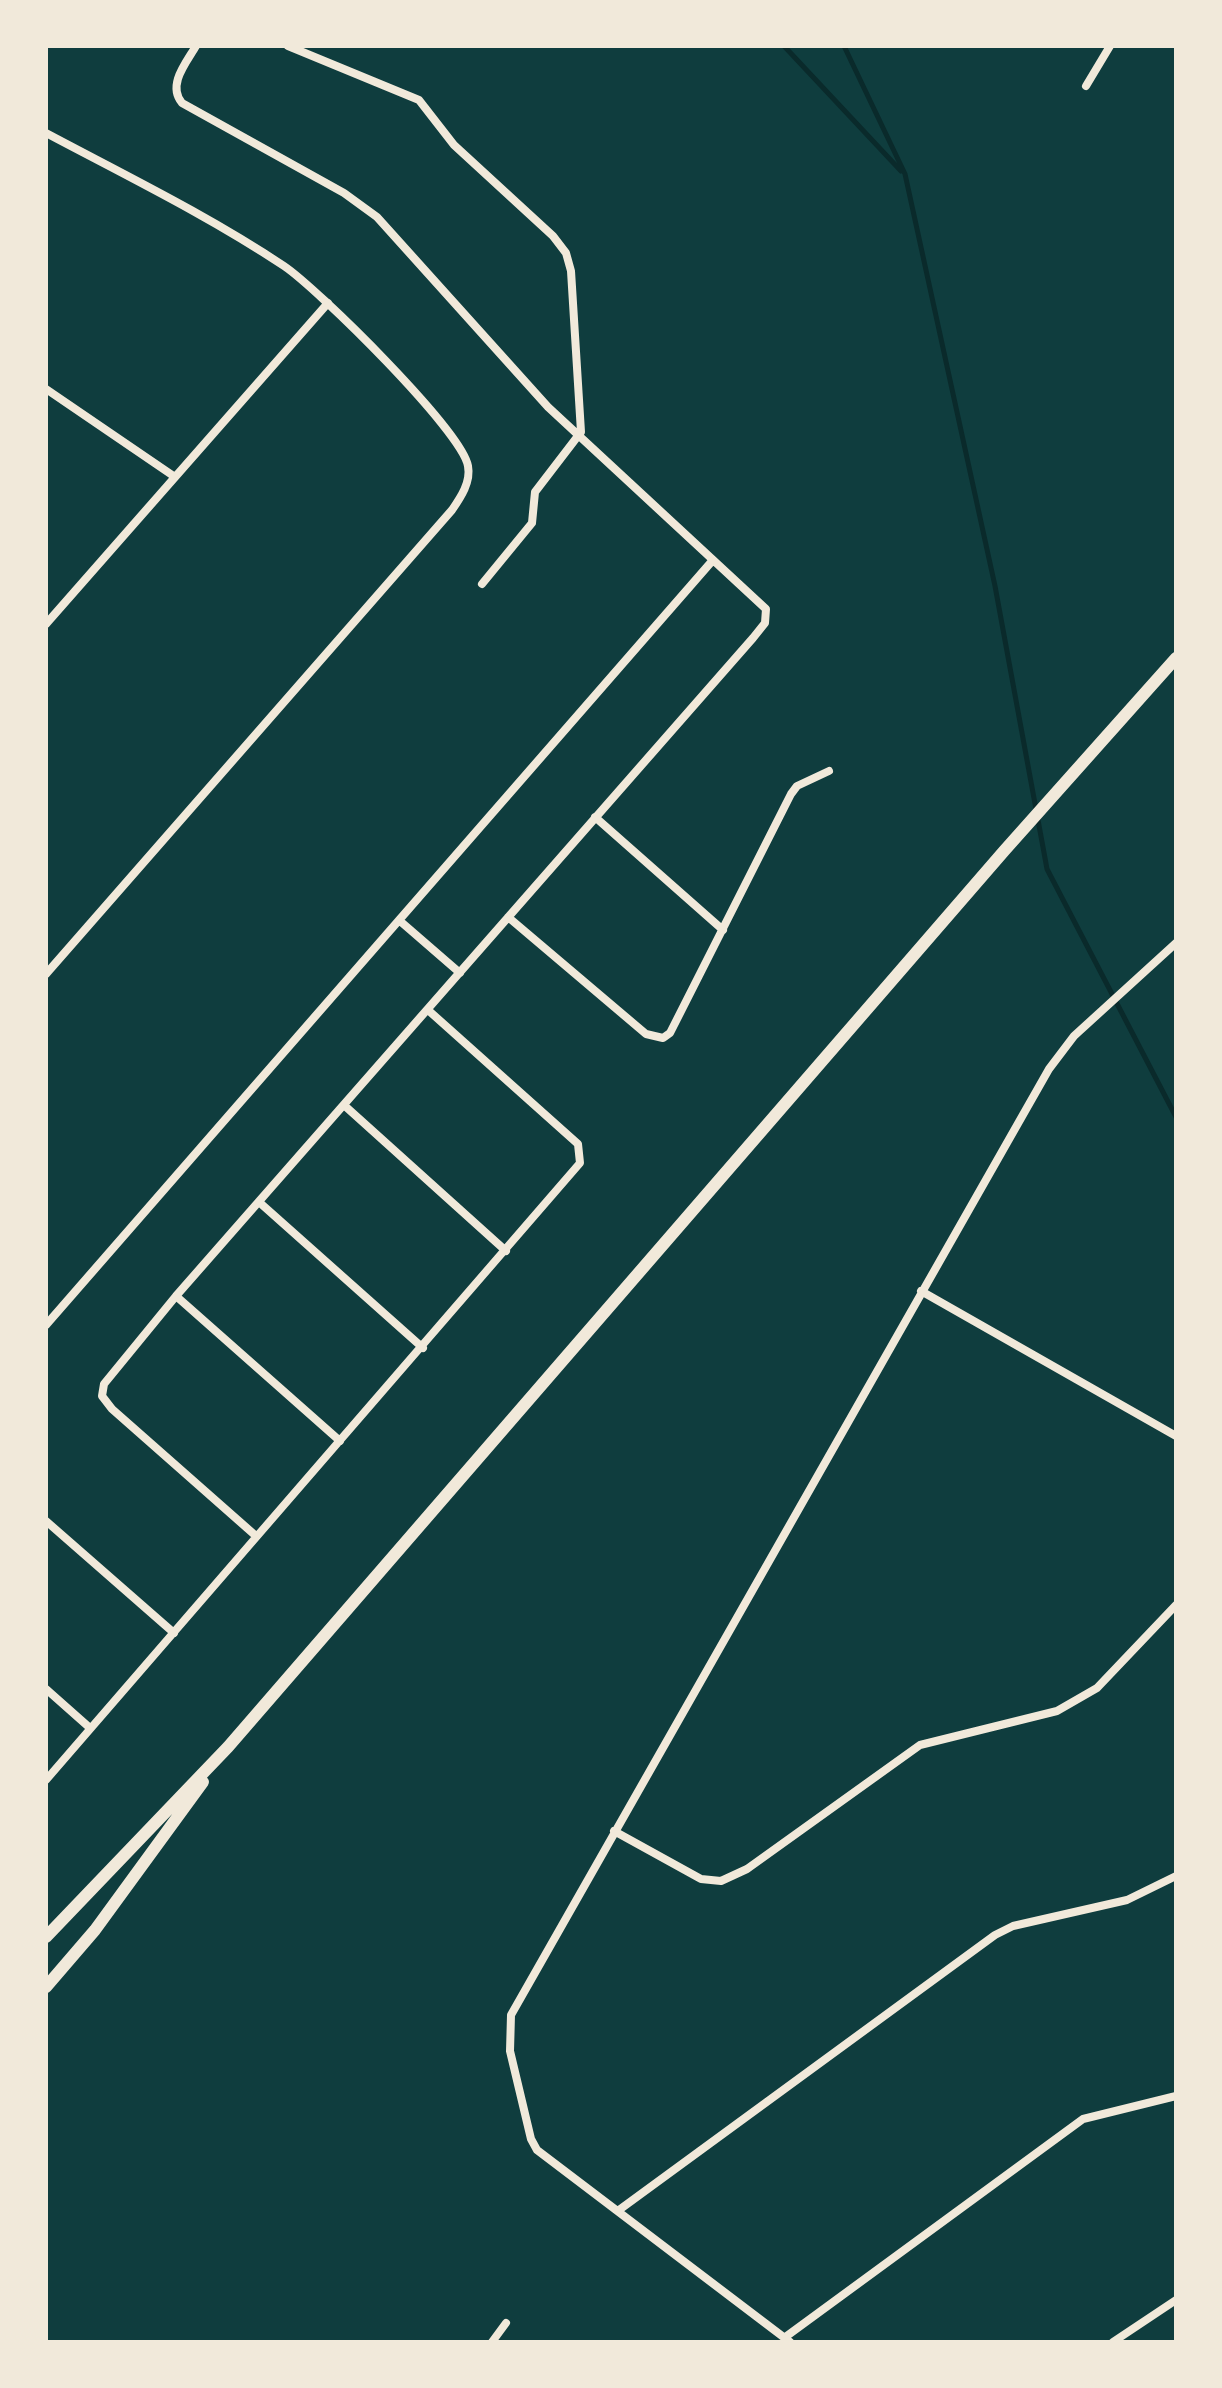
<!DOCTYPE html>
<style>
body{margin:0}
#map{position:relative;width:1222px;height:2388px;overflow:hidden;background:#0f3d3e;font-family:Figtree,sans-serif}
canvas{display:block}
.frame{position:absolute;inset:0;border:48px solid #f1e9da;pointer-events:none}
</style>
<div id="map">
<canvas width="1222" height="2388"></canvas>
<div class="frame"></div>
</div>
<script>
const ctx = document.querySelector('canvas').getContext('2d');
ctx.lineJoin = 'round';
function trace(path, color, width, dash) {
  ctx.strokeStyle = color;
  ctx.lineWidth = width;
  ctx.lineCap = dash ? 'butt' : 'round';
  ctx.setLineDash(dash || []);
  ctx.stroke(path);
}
trace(new Path2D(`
 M 784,46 L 901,171
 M 844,46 L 905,174 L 995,586 L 1047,869 L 1176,1117`), '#0a2a2b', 5);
trace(new Path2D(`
 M 196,46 C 186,63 167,85 182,103 L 344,193 L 377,217 L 548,407 L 766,609 L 765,623 L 753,638 L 176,1296 L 104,1384 L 102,1396 L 112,1409 L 256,1536
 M 288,46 L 419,100 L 454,145 L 553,236 L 566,253 L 571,271 L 581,432 L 535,492 L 532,523 L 482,584
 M 1086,86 L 1110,46
 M 46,133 C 125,175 209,216 284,266 C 318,289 462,431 468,466 C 471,482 461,497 452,510 L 46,974
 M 46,389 L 175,477
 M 46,624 L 328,303
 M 595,817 L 723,930
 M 508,917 L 646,1034 L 663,1038 L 670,1033 L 791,794 L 797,786 L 829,771
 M 400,921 L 460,973
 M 345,1106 L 506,1251
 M 259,1202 L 423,1348
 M 921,1291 L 1176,1436
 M 176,1296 L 340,1441
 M 46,1325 L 713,560
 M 46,1521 L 174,1633
 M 46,1689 L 90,1728
 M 46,1780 L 580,1163 L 578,1144 L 428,1010
 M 614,1831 L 701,1879 L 721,1881 L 747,1869 L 920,1745 L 1057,1711 L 1097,1688 L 1176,1605
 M 619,2210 L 995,1935 L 1013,1926 L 1127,1900 L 1176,1876
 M 784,2338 L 1083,2119 L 1176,2096
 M 492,2342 L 506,2323
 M 790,2342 L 537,2150 L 531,2139 L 510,2051 L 511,2015 L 1049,1069 L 1074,1036 L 1176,943
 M 1113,2342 L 1176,2300`), '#f1e9da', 8);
trace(new Path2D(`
 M 46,1937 L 228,1747 L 1004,851 L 1176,658
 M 46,1987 L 95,1930 L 203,1782`), '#f1e9da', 12);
</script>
